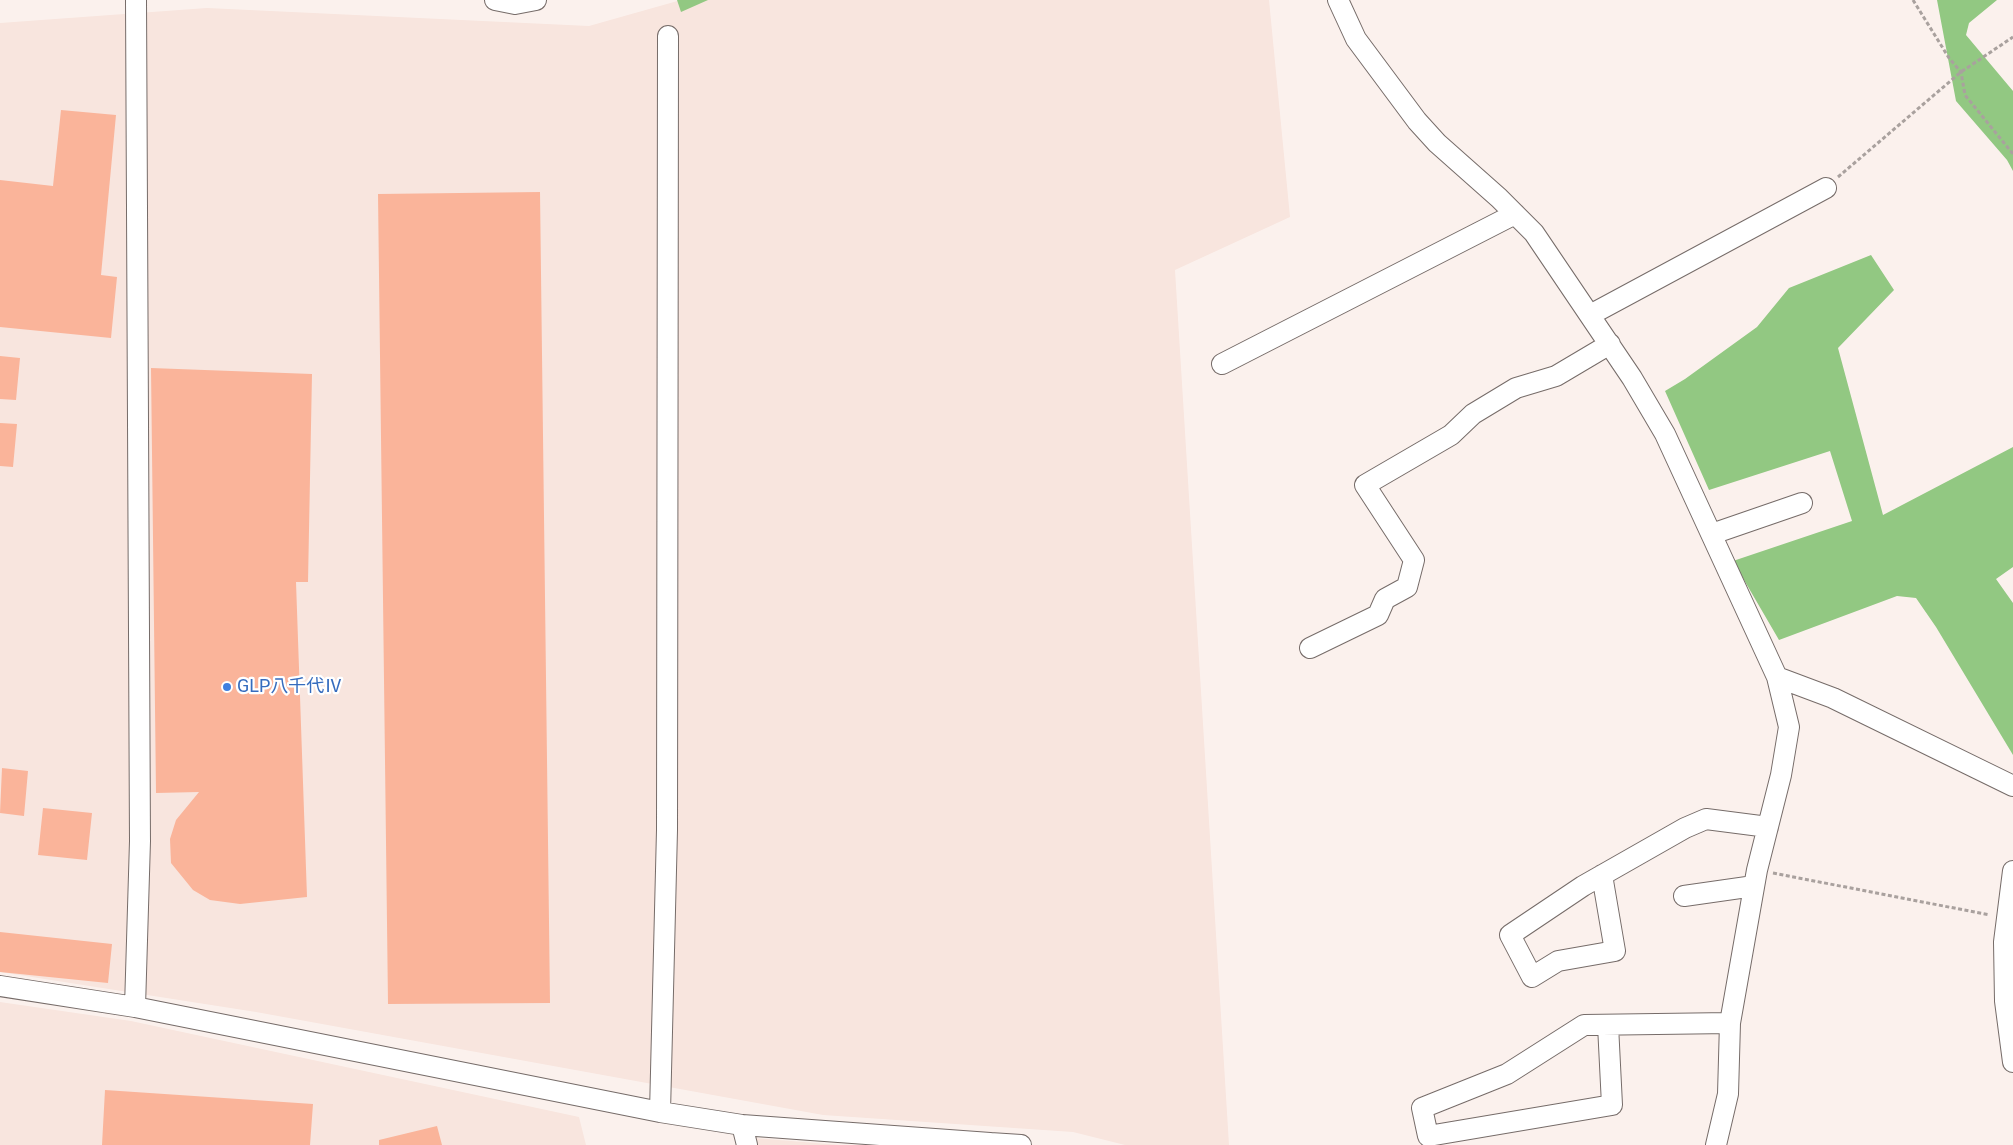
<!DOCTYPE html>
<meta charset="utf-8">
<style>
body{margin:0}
canvas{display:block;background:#fbf1ed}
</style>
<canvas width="2013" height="1145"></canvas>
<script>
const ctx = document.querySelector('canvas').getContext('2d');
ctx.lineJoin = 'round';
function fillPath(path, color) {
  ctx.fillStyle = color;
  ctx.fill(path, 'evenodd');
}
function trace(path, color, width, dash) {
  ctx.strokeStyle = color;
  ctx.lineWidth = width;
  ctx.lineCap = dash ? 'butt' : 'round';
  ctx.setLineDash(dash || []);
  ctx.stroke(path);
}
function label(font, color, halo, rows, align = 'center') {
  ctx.font = font + ' Roboto,"Noto Sans JP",sans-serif';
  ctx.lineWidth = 4.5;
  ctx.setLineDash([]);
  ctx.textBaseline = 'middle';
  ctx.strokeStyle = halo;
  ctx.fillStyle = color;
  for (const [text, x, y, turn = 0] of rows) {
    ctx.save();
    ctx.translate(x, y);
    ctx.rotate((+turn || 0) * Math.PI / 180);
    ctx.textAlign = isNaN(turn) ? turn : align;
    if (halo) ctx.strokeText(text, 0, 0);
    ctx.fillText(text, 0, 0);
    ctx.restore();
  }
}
fillPath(new Path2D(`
 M 681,0 L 1269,0 L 1290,217 L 1175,270 L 1229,1145 L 1125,1145 L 1073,1132 L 823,1115 L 256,1012 L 0,972 L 0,23 L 207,8 L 589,26 Z
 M 0,1002 L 131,1021 L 579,1117 L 586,1145 L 0,1145 Z
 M 754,1138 L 840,1145 L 756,1145 Z`), '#f8e5de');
fillPath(new Path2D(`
 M 677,0 L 708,0 L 681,12 Z
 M 1937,0 L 1997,0 L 1969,23 L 1966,35 L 2013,91 L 2013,171 L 2007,160 L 1956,101 Z
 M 1871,255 L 1894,290 L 1838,348 L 1883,515 L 2013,447 L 2013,567 L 1996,579 L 2013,603 L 2013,755 L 1936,627 L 1916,598 L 1897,596 L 1779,640 L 1733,561 L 1852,521 L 1830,451 L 1709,490 L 1665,391 L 1685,379 L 1757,327 L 1789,288 Z`), '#92c882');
fillPath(new Path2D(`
 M 61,110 L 116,115 L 101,275 L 117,277 L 111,338 L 0,327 L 0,180 L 53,186 Z
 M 540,192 L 550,1003 L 388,1004 L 378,194 Z
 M 0,356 L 20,358 L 16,400 L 0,399 Z
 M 151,368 L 312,374 L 308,582 L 296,582 L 307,897 L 240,904 L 210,900 L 193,890 L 171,863 L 170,839 L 176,820 L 199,792 L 156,793 Z
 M 0,423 L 17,424 L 13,467 L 0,466 Z
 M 2,768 L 28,771 L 24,816 L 0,813 Z
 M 43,808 L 92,813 L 87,860 L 38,855 Z
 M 0,932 L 112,944 L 108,983 L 0,972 Z
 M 105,1090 L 313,1104 L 310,1145 L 102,1145 Z
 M 437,1126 L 442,1145 L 379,1145 L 379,1140 Z`), '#fab49a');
const minor = new Path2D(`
 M 495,0 L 515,4 L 536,0
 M 1338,0 L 1356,39 L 1417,121 L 1437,143 L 1499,198 L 1534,233 L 1632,378 L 1665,434 L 1777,677 L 1789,727 L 1781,775 L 1757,870 L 1730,1023 L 1728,1094 L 1716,1145
 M 1590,315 L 1826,188
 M 1222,364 L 1515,214
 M 1712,534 L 1802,503
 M 1310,648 L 1378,615 L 1385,599 L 1407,587 L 1414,560 L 1365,485 L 1451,435 L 1473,414 L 1516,388 L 1556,376 L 1610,344
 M 1777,677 L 1833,698 L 2013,786
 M 2013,871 L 2004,942 L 2005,1001 L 2013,1062
 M 1602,875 L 1615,951 L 1558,961 L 1532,977 L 1510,935 L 1583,886 L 1685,828 L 1706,819 L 1768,827
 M 1684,896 L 1754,886
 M 0,986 L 135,1007 L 660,1112 L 742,1125 L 990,1143 L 994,1145
 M 135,1007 L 140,841 L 136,0
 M 1608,1025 L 1612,1105 L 1428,1136 L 1422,1108 L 1507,1074 L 1584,1025 L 1730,1023
 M 660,1112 L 667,830 L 668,36
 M 742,1125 L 747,1145
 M 990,1143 L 1021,1145`);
trace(minor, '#766c69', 22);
trace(new Path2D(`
 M 1913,0 L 1949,58 L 1961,72 L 1965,95 L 2013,154
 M 1838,177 L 1961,72 L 2013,37
 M 1773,873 L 1990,915`), '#a9a19e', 3, [4, 2.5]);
trace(minor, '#fff', 20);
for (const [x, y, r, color] of [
 [227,687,5,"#3f7fe0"]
]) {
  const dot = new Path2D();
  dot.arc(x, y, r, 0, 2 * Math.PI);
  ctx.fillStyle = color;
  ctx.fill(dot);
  trace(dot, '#fff', 2);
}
label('18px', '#366cbe', '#fff', [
 ["GLP八千代Ⅳ",237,687]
], 'left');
</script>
